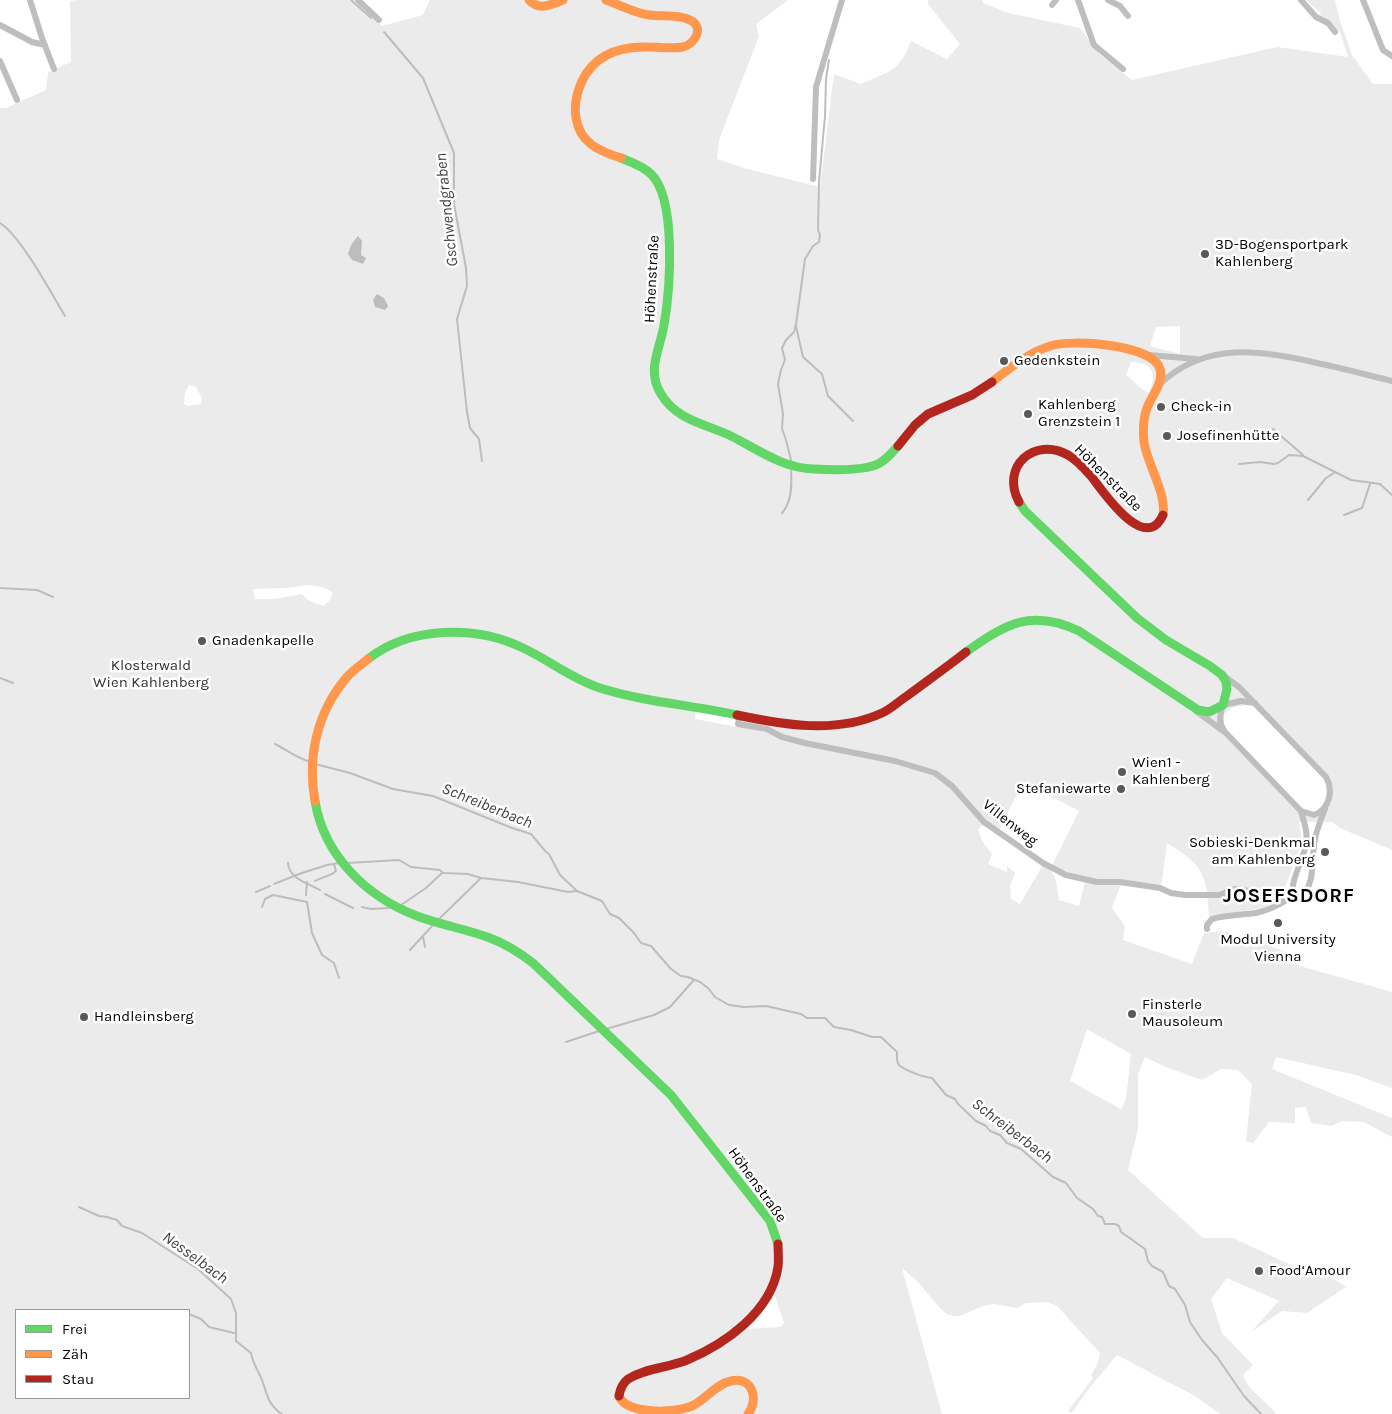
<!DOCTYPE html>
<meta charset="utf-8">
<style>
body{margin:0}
#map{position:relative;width:1392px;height:1414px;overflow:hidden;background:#fff;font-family:Karla,sans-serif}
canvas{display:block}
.legend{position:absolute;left:15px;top:1309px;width:175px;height:90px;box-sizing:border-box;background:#fff;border:1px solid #999;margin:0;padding:6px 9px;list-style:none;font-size:15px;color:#000}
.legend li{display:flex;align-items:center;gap:10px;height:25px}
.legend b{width:25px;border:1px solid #999}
</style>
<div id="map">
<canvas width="1392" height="1414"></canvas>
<ul class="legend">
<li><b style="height:6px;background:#63d668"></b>Frei</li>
<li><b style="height:6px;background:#ff974d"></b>Zäh</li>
<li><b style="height:6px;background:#b3261e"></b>Stau</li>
</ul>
</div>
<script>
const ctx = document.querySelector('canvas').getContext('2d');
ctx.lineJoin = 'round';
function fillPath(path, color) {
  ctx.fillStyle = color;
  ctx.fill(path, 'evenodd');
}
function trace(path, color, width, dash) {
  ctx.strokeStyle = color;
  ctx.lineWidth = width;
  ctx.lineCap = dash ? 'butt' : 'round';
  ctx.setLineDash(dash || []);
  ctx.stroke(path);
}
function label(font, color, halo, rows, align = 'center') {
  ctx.font = font + ' Karla,sans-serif';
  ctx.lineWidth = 5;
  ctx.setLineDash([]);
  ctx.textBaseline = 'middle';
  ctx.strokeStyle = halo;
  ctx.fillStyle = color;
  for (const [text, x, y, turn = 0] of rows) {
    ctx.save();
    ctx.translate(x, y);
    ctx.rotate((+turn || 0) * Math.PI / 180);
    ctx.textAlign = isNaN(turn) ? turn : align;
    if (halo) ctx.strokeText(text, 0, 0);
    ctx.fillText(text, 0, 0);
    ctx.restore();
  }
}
fillPath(new Path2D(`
 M 78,0 L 356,0 L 382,26 L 423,15 L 430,0 L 788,0 L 756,24 L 759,36 L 719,140 L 717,159 L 747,169 L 820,187 L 834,74 L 861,84 C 889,71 899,73 911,41 L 947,59 L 960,44 L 928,4 L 928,0 L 982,0 L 983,3 L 1008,13 L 1080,28 L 1099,54 L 1132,80 L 1277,47 L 1348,57 L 1340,32 L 1320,16 L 1321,13 L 1306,0 L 1335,0 L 1340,21 L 1352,55 L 1373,84 L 1392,84 L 1392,850 L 1340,828 L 1332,822 L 1299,822 L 1302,841 L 1300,849 L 1281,897 L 1271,907 L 1209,916 C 1206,873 1204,866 1167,843 L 1161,887 L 1090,880 L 1052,866 L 1079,811 L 1023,782 L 998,832 L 987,823 L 978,829 L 982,841 L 992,854 L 988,864 L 1007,872 L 1007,866 L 1015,873 L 1010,886 L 1011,899 L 1020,904 L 1043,865 C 1057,871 1057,887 1059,900 L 1079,906 L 1085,882 L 1111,885 L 1121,884 L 1112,908 L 1125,926 L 1123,940 L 1192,964 L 1204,933 L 1222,931 L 1249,938 L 1290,954 L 1300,966 L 1392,992 L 1392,1088 L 1356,1075 L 1276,1057 L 1272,1069 L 1392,1118 L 1392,1137 L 1364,1122 L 1342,1121 L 1332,1126 L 1311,1123 L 1306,1107 L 1295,1108 L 1295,1123 L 1269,1122 L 1253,1143 L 1246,1141 L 1252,1084 L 1238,1070 L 1221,1069 L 1202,1080 L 1168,1068 L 1145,1057 L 1138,1074 L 1138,1129 L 1128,1170 L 1203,1238 L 1233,1238 L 1289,1264 L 1331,1277 L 1346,1287 L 1307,1313 L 1282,1311 L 1251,1332 L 1279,1301 L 1227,1278 L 1211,1299 L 1222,1333 L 1253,1365 L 1243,1375 C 1247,1390 1267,1401 1276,1414 L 1220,1414 L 1195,1396 L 1117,1355 L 1087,1391 L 1072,1413 L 1068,1411 L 1093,1378 L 1091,1375 L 1097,1365 L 1100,1353 L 1057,1306 L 1047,1302 L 1026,1303 L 1017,1308 L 994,1304 L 983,1306 L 960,1316 L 954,1316 L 947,1314 L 938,1306 L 917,1281 L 902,1268 L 942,1414 L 0,1414 L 0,108 L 6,108 L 46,90 L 48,72 L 71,62 L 70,1 ZM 1180,326 L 1180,354 L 1150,346 L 1156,327 ZM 1131,362 C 1154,363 1157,374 1149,393 C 1141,390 1134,381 1126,375 ZM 189,385 L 196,387 L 202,398 L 201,404 L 188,406 L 184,404 L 185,393 ZM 307,585 C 318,586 325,586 333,593 L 329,601 L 323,606 L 308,600 L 302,594 L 275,599 L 255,599 L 253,589 L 287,588 ZM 1244,705 L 1252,705 L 1327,782 C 1327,794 1326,805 1316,812 L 1305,811 L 1227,731 L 1224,725 L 1224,714 L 1232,708 ZM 696,710 L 743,720 L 740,726 L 737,727 L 695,719 ZM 1087,1029 L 1131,1054 L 1126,1099 L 1121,1109 L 1070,1081 ZM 775,1296 L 784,1323 L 781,1327 L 745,1329 ZM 16,1310 L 189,1310 L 189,1398 L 16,1398 Z`), '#ebebeb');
fillPath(new Path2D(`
 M 358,236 L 362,241 L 361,255 L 366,258 L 363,264 L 352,260 L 348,254 L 351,245 Z
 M 377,294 L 384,298 L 388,306 L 385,310 L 375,307 L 373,300 Z`), '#bdbdbd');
trace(new Path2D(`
 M 351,0 L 371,18
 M 384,32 L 423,78 L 454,153 L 454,204 L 466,268 L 467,286 L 457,319 L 467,412 L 470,428 L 479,439 L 482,461
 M 0,223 C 21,236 51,293 65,316
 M 796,326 L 803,357 L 822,374 L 828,396 L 853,421
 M 1273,429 L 1303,455
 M 791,460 L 786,440 L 782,429 L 783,414 L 778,384 L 781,370 L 785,360 L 782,348 L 786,340 L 794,332 L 796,324 L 805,259 L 813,246 L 819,242 L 820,235 L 818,230 L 819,182 L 825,116 L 826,79 L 829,60
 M 1239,464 L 1260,462 L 1274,464 L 1278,463 L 1289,455 L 1303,456 L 1351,480 L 1380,484 L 1392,495
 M 1308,500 L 1326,478 L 1334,473
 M 782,513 C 792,502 792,485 791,471
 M 1344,515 L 1362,508 L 1370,484
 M 0,588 L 37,590 L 53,597
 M 0,678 L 13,683
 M 275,744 C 287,750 297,758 310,762
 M 315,764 L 350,773 L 393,789 L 433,796 L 512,828 L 531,834 L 546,852 L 549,854 L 560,875 L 577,891 L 602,901 L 610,914 L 619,918 L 634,933 L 641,943 L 651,946 L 671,969 L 681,976 L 688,977 L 700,982 L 708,988 L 715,997 L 729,1005 L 744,1007 L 766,1006 L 801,1014 L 807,1018 L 825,1018 L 834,1027 L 851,1030 L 872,1037 L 881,1037 L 897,1052 C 897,1056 896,1061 899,1065 C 906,1071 923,1077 932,1078 L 946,1095 L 955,1099 L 958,1104 L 976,1121 L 986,1126 L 990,1131 L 1000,1135 L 1007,1143 L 1021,1149 L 1053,1177 L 1066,1183 L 1077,1198 L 1093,1209 L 1098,1216 L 1102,1217 L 1105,1224 L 1115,1224 L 1119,1226 L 1121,1232 L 1145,1249 L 1148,1261 L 1152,1266 L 1163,1272 L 1169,1286 L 1175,1289 L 1185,1305 L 1190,1322 L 1202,1340 L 1217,1357 L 1244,1396 L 1261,1414
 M 288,863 C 289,879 308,883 320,890
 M 347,863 L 399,860 L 411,867 L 440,870 L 443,873 L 468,874 L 481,878 L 518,882 L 568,892 L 577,891
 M 315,881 C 322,877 331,876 336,871 L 334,864
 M 274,884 L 299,874 L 327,865 L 339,863
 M 256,892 L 270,886
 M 325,894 L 353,908
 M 306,895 L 307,882
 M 401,905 L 426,888 L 442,873
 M 262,907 L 265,899 L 273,895 L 307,902 L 312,933 L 322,955 L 334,963 L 339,978
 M 362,907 L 371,909 L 389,908
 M 438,920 L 481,878
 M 423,937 L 425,947
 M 410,950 L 433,925
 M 606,1029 L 654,1015 L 670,1007 L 693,981
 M 566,1042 L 599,1031
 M 79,1207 L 99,1216 L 107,1217
 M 107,1217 L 117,1220 L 122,1226 L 142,1233 L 198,1269 L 231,1299 L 236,1313 L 236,1341 L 251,1353 C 253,1364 258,1370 262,1380 C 267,1394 268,1405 282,1414
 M 189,1314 L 201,1319 L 209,1327 L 234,1333`), '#bdbdbd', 2);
trace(new Path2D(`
 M 30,0 L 42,38 L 54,69
 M 358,0 L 379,20
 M 1078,0 L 1094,45 L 1123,69
 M 1108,0 L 1120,6 L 1128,16
 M 1301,0 L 1316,17 L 1328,23 L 1335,32
 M 1363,0 L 1383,50 L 1392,56
 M 1052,5 L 1056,0
 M 0,25 L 32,42 L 45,45
 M 0,61 L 17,100
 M 813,179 L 816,87 L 842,0
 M 1149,355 L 1196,359
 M 1160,384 C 1205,341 1262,350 1317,363 C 1342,368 1367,375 1392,381
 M 1196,711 L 1226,733 L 1301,811 L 1314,815 C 1329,810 1334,791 1326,777 L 1239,687 L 1224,676
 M 740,715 L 738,724 L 767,729 L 782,737 L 805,743 L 895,761 L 935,773 L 952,786 L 984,822 L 1043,863 L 1066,875 L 1097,882 L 1120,882 L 1160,888 L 1171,893 L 1185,895 L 1219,895 L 1235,889 L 1257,892 L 1286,900
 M 1224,730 C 1218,722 1220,715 1223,705 L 1241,701 L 1255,703
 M 1294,896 L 1302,896 C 1316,882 1311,857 1315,839 C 1317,829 1321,819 1325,809
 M 1294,896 C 1288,883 1305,858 1306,843 C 1308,832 1304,822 1301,811
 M 1207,929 L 1207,925 L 1212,919 C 1226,915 1241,915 1256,913 C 1267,911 1277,906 1287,900`), '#bebebe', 6);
trace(new Path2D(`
 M 621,158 C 631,162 643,166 651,174 C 677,199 670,291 664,325 C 660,350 646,370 661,394 C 676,420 706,424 731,436 C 759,450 782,468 814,469 C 831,470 863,471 878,464 C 886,460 892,453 898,446
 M 966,652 C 1006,624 1031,608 1079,631 L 1198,710 L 1209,712 L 1223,705 L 1227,689 L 1226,682 L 1222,675 L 1210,666 L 1166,640 L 1137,618 L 1025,511 L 1019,502
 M 368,659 C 410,626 476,625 523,648 C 549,660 572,679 600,688 C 644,702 692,705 737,715
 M 315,801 C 324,856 367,897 417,916 C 441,925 466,929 490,938 C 506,944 520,953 533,963 L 671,1095 L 770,1221 L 778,1244`), '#63d668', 9);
trace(new Path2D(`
 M 529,0 C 539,11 551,5 563,0
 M 606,0 C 620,5 634,13 649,15 C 662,17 678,14 690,20 C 705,27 695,44 683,47 C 672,49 660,47 649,47 C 621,46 595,54 582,81 C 577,92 574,106 576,118 C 580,143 599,151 621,158
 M 992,382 C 1010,368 1028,353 1050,346 C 1071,339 1153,344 1160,369 C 1164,384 1150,397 1146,411 C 1143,421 1143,431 1144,442 C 1147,464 1167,494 1163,515
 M 315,801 C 307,757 317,712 347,677 C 353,670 361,665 368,659
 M 619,1396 C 626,1414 673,1414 692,1406 C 706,1399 716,1384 731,1381 C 753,1376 759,1400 748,1414`), '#ff974d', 9);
trace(new Path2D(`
 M 898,446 L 915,425 L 928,414 L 972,395 L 992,382
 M 1019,502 C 1000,467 1034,436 1068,455 C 1077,460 1084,468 1091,476 C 1102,490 1145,555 1163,515
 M 737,715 C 784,725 836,734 882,713 C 891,709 899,701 907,696 C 927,681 947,667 966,652
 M 619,1396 C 620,1389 623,1383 628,1379 C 645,1368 668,1368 687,1360 C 725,1344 771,1312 778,1267 C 779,1260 778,1251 778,1244`), '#b3261e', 9);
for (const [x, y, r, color] of [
 [1205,254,5,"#595959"],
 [1004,361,5,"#595959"],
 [1161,407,5,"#595959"],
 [1028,414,5,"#595959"],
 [1167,436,5,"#595959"],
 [202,641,5,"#595959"],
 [1122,772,5,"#595959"],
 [1121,789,5,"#595959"],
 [1325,852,5,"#595959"],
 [1278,923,5,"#595959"],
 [1132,1014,5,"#595959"],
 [84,1017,5,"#595959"],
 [1259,1271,5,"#595959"]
]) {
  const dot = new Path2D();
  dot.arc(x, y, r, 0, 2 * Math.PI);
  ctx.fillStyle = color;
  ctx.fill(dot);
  trace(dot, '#fff', 2);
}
label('15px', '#000', '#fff', [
 ["3D-Bogensportpark",1215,245],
 ["Kahlenberg",1215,262],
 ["Gedenkstein",1014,361],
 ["Kahlenberg",1038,405],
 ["Grenzstein 1",1038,422],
 ["Check-in",1171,407],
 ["Josefinenhütte",1177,436],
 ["Gnadenkapelle",212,641],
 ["Wien1 -",1132,763],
 ["Kahlenberg",1132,780],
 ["Stefaniewarte",1111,789,"right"],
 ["Sobieski-Denkmal",1315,843,"right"],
 ["am Kahlenberg",1315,860,"right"],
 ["Modul University",1278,940,"center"],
 ["Vienna",1278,957,"center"],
 ["Finsterle",1142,1005],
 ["Mausoleum",1142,1022],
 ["Handleinsberg",94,1017],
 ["Food‘Amour",1269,1271]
], 'left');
label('15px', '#000', '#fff', [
 ["Höhenstraße",652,279,-87],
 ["Höhenstraße",1108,478,45],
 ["Villenweg",1010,823,38],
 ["Höhenstraße",757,1185,54]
]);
label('15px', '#313131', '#fff', [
 ["Klosterwald",151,666],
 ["Wien Kahlenberg",151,683]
]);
label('italic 16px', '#424242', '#fff', [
 ["Gschwendgraben",447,210,-96],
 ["Schreiberbach",487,806,22],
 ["Schreiberbach",1012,1131,37],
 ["Nesselbach",195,1258,36]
]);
ctx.letterSpacing = '1px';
label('bold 20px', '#000', '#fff', [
 ["JOSEFSDORF",1289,896]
]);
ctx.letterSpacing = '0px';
</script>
